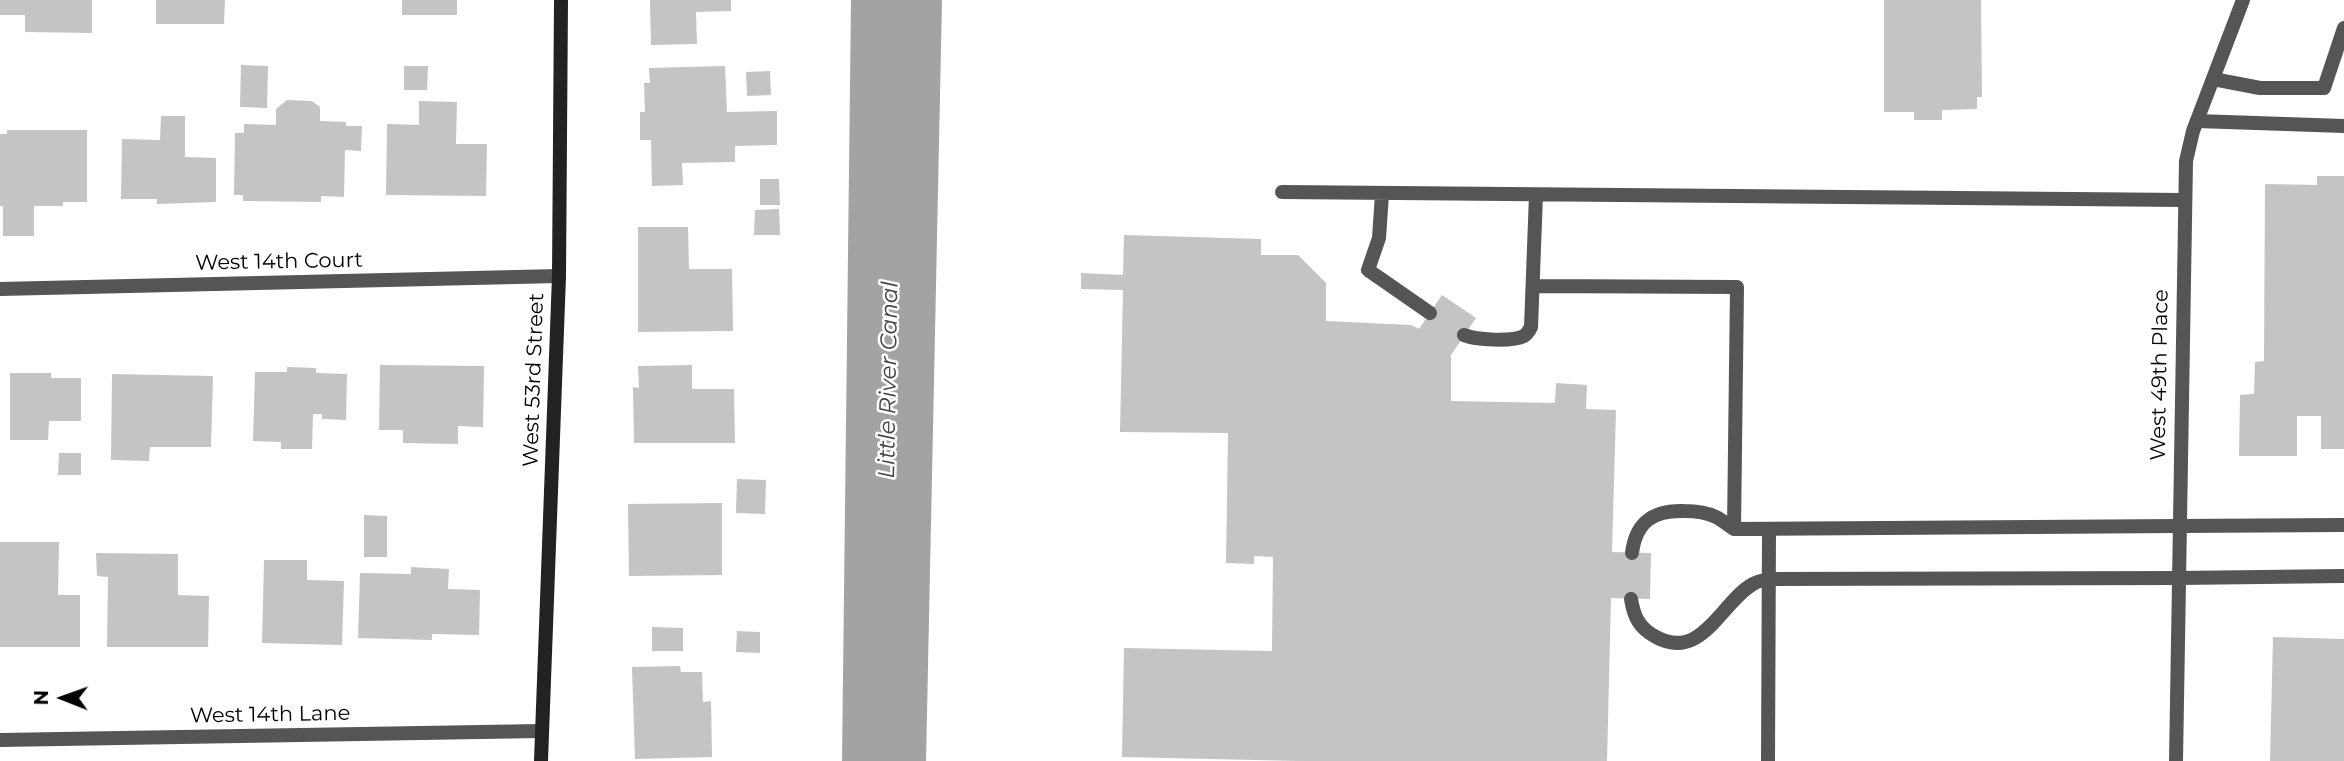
<!DOCTYPE html>
<style>
body{margin:0}
#map{position:relative;width:2344px;height:761px;overflow:hidden;background:#fff;font-family:Montserrat,sans-serif}
canvas{display:block}
.north{position:absolute;left:28px;top:663px;width:70px;height:70px;-webkit-text-stroke:5px #fff;paint-order:stroke;rotate:271deg;font-size:19px;font-weight:700;line-height:28px;text-align:center;color:#000}
.north::after{content:'';display:block;margin:auto;width:24px;height:32px;background:#000;clip-path:polygon(50% 0,100% 100%,50% 72%,0 100%)}
</style>
<div id="map">
<canvas width="2344" height="761"></canvas>
<div class="north">N</div>
</div>
<script>
const ctx = document.querySelector('canvas').getContext('2d');
ctx.lineJoin = 'round';
function fillPath(path, color) {
  ctx.fillStyle = color;
  ctx.fill(path, 'evenodd');
}
function trace(path, color, width, dash) {
  ctx.strokeStyle = color;
  ctx.lineWidth = width;
  ctx.lineCap = dash ? 'butt' : 'round';
  ctx.setLineDash(dash || []);
  ctx.stroke(path);
}
function label(font, color, halo, rows, align = 'center') {
  ctx.font = font + ' Montserrat,sans-serif';
  ctx.lineWidth = 5;
  ctx.setLineDash([]);
  ctx.textBaseline = 'middle';
  ctx.strokeStyle = halo;
  ctx.fillStyle = color;
  for (const [text, x, y, turn = 0] of rows) {
    ctx.save();
    ctx.translate(x, y);
    ctx.rotate((+turn || 0) * Math.PI / 180);
    ctx.textAlign = isNaN(turn) ? turn : align;
    if (halo) ctx.strokeText(text, 0, 0);
    ctx.fillText(text, 0, 0);
    ctx.restore();
  }
}
fillPath(new Path2D(`
 M 851,0 L 942,0 L 926,761 L 842,761 Z`), '#a3a3a3');
fillPath(new Path2D(`
 M 0,0 L 92,0 L 92,33 L 25,32 L 25,15 L 0,15 Z
 M 156,0 L 225,0 L 224,24 L 156,24 Z
 M 402,0 L 457,0 L 457,15 L 402,15 Z
 M 650,0 L 731,0 L 731,11 L 696,12 L 697,44 L 651,45 Z
 M 1884,0 L 1981,0 L 1982,97 L 1977,97 L 1977,109 L 1942,110 L 1942,120 L 1914,120 L 1914,112 L 1884,112 Z
 M 241,65 L 268,66 L 267,108 L 240,107 Z
 M 404,66 L 428,66 L 427,90 L 404,90 Z
 M 725,66 L 727,112 L 777,111 L 777,145 L 735,146 L 735,162 L 682,163 L 683,185 L 652,186 L 651,140 L 640,140 L 640,112 L 645,112 L 644,83 L 650,83 L 649,68 Z
 M 770,71 L 771,95 L 747,96 L 746,72 Z
 M 287,100 L 312,101 L 320,107 L 320,121 L 346,122 L 346,126 L 362,126 L 361,151 L 345,150 L 344,197 L 321,196 L 321,202 L 243,201 L 243,195 L 234,195 L 235,133 L 244,133 L 244,124 L 276,125 L 276,109 Z
 M 419,101 L 457,102 L 456,144 L 487,144 L 486,196 L 386,195 L 387,124 L 419,125 Z
 M 161,116 L 185,116 L 185,157 L 216,158 L 216,202 L 157,204 L 157,199 L 121,199 L 122,139 L 160,140 Z
 M 7,130 L 87,130 L 87,202 L 63,202 L 63,206 L 34,206 L 34,236 L 3,236 L 3,206 L 0,206 L 0,134 L 7,134 Z
 M 2317,176 L 2344,176 L 2344,449 L 2321,449 L 2321,416 L 2297,416 L 2297,456 L 2239,456 L 2240,395 L 2254,394 L 2255,362 L 2264,361 L 2265,184 L 2317,185 Z
 M 760,179 L 779,179 L 780,205 L 760,205 Z
 M 779,209 L 780,235 L 754,235 L 755,210 Z
 M 638,227 L 688,227 L 689,269 L 732,269 L 733,331 L 638,332 Z
 M 1124,235 L 1261,239 L 1261,255 L 1298,255 L 1326,283 L 1326,321 L 1411,325 L 1419,329 L 1442,295 L 1476,318 L 1451,355 L 1451,401 L 1555,403 L 1556,383 L 1587,385 L 1586,409 L 1616,410 L 1612,552 L 1651,553 L 1650,599 L 1611,598 L 1607,761 L 1299,761 L 1122,757 L 1124,648 L 1272,651 L 1273,557 L 1254,556 L 1254,564 L 1226,563 L 1228,433 L 1120,432 L 1123,290 L 1081,289 L 1081,273 L 1123,275 Z
 M 380,365 L 484,366 L 483,427 L 458,426 L 458,444 L 403,443 L 403,430 L 379,430 Z
 M 692,365 L 692,389 L 734,389 L 735,443 L 634,443 L 633,387 L 639,388 L 638,366 Z
 M 287,367 L 316,368 L 316,373 L 347,374 L 346,420 L 322,419 L 322,414 L 313,414 L 312,449 L 281,449 L 281,442 L 253,441 L 255,372 L 287,372 Z
 M 10,373 L 51,373 L 51,378 L 81,378 L 81,421 L 49,421 L 48,440 L 10,440 Z
 M 112,374 L 213,376 L 211,447 L 150,447 L 149,461 L 111,460 Z
 M 59,453 L 81,453 L 81,475 L 58,475 Z
 M 737,479 L 766,480 L 765,514 L 736,513 Z
 M 722,503 L 722,575 L 629,576 L 628,504 Z
 M 364,515 L 387,516 L 387,557 L 364,557 Z
 M 0,542 L 59,542 L 58,595 L 80,595 L 80,647 L 0,647 Z
 M 96,553 L 178,554 L 178,595 L 209,596 L 208,647 L 107,647 L 108,577 L 97,576 Z
 M 264,560 L 307,560 L 307,580 L 344,581 L 342,645 L 262,643 Z
 M 411,567 L 449,569 L 448,589 L 480,590 L 479,635 L 432,634 L 432,640 L 358,638 L 360,573 L 411,574 Z
 M 652,627 L 683,628 L 683,651 L 652,651 Z
 M 737,631 L 760,632 L 760,653 L 736,652 Z
 M 2273,637 L 2344,639 L 2344,761 L 2270,761 Z
 M 680,666 L 681,672 L 702,672 L 703,702 L 711,701 L 712,757 L 635,759 L 632,667 Z`), '#c4c4c4');
trace(new Path2D(`
 M 2213,79 L 2260,88 L 2324,88 L 2344,28
 M 2197,121 L 2344,126
 M 1282,192 L 2184,200
 M 1382,194 L 1379,238 L 1368,270 L 1430,313
 M 1534,286 L 1737,287 L 1734,529 L 2179,526
 M 1464,335 C 1476,340 1512,342 1524,336 C 1528,333 1529,331 1531,327 L 1536,195
 M 1632,553 C 1636,521 1654,510 1684,511 C 1695,511 1706,512 1716,517 C 1722,520 1728,525 1734,529
 M 1631,599 C 1634,617 1639,628 1656,637 C 1702,662 1722,601 1753,584 C 1758,581 1764,580 1769,579 L 2178,578
 M 1768,761 L 1769,530`), '#555', 14);
trace(new Path2D(`
 M 0,289 L 559,276
 M 2179,526 L 2344,525
 M 2178,578 L 2344,576
 M 0,740 L 541,731
 M 2176,761 L 2186,161 L 2193,131 L 2243,0`), '#555', 14);
trace(new Path2D(`
 M 541,761 L 559,276 L 561,0`), '#222', 14);
label('21px', '#000', '#fff', [
 ["West 14th Court",279,262,-1],
 ["West 49th Place",2160,375,-89],
 ["West 53rd Street",534,380,-88],
 ["West 14th Lane",270,715,-1]
]);
label('italic 23px', '#444', '#fff', [
 ["Little River Canal",889,380,-89]
]);
</script>
